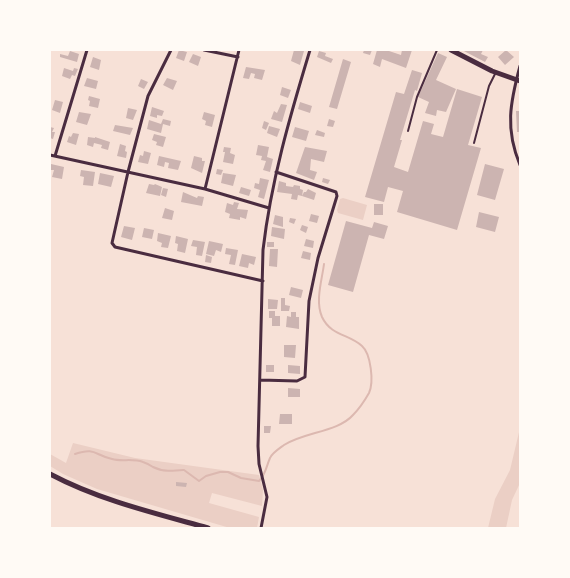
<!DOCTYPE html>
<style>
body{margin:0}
#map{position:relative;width:570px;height:578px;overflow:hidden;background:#f7e1d7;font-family:"Playfair Display",serif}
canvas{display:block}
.frame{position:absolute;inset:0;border:51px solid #fffaf5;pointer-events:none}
</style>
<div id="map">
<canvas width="570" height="578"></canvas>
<div class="frame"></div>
</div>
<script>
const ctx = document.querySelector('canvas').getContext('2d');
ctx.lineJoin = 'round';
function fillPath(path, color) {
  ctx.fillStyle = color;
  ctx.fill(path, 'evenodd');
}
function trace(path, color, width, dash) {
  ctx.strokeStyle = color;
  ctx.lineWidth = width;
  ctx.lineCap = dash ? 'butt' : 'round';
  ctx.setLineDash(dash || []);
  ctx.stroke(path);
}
fillPath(new Path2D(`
 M 343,198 L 367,205 L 363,220 L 338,213 L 337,210 L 340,199 Z
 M 520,428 L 520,483 L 512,500 L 506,528 L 488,528 L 495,499 L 510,470 Z
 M 73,443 L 135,458 L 259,475 L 263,490 L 262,506 L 212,493 L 209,503 L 259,517 L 257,528 L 230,528 L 97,489 L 63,474 L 50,466 L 50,454 L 66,463 Z`), '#ebcfc5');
trace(new Path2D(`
 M 75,454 C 96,447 94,455 112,459 C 122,462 132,458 143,462 C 146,463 150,465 153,467 C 163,472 173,471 184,470 L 199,481 L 206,476 L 220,472 L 228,472 L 241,478 L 259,481 C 266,474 266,467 270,458 C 272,453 280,448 284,445 C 304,432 338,432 353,415 C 359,409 365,400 369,393 C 374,382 371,354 362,346 C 349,334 331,336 322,317 C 315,301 322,280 324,264`), '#dcb8b0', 2);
fillPath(new Path2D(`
 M 179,50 L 187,52 L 184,61 L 176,58 Z
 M 294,50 L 304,51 L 300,65 L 291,61 Z
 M 364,50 L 372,50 L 370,55 L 363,53 Z
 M 377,50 L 386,50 L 401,55 L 402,50 L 412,50 L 406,68 L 382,59 L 380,67 L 373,64 Z
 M 462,50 L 483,50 L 481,54 L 488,57 L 485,62 Z
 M 506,50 L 514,57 L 505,65 L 498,57 Z
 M 70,51 L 79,54 L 77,62 L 60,57 L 60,54 L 68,56 Z
 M 319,51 L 326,53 L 325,56 L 333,59 L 331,63 L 317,57 Z
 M 438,53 L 447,57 L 436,80 L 456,89 L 446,112 L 437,110 L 436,116 L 425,113 L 429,102 L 418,97 Z
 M 193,54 L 201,57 L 198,66 L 189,62 Z
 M 93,57 L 101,60 L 99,70 L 90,67 Z
 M 343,59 L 351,62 L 337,109 L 329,107 Z
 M 246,67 L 265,70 L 262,80 L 254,78 L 255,74 L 251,73 L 249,79 L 243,78 Z
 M 64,68 L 73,71 L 74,68 L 78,69 L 75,76 L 72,75 L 70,79 L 62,76 Z
 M 412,70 L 422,73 L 417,91 L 415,90 L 400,140 L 402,140 L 394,167 L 408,172 L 423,121 L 434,124 L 431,134 L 443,137 L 457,89 L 482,97 L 468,145 L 481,148 L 457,230 L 397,212 L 403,191 L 388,187 L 384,202 L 365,197 L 396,92 L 404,94 Z
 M 87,78 L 98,81 L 96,89 L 84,86 Z
 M 167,78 L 177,81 L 173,90 L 163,85 Z
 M 141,79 L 148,82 L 144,89 L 138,86 Z
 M 282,87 L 291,90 L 288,98 L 280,95 Z
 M 89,96 L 100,99 L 98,108 L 89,106 L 90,101 L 88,100 Z
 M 55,100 L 63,102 L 60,113 L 52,110 Z
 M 300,102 L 312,106 L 310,113 L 298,109 Z
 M 281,104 L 287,105 L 282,122 L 271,119 L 274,111 L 277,113 Z
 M 152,107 L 164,111 L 162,116 L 157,115 L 157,118 L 150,116 Z
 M 128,108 L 137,110 L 133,120 L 126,118 Z
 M 516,111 L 520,111 L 520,132 L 517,132 Z
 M 79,112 L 91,114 L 87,125 L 76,122 Z
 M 204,112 L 215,115 L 212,127 L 205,125 L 206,121 L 202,119 Z
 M 163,119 L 171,121 L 170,126 L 163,124 L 161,133 L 147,129 L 149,120 L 161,124 Z
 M 329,119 L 335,121 L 333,127 L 327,126 Z
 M 264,121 L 269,123 L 266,130 L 262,128 Z
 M 115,125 L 133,128 L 130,135 L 113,131 Z
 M 269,126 L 280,129 L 277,137 L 267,133 Z
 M 50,127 L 54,128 L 52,132 L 55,132 L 53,139 L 50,138 Z
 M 295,127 L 309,131 L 306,141 L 292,137 Z
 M 317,130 L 325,133 L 324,137 L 315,135 Z
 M 73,133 L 79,134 L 76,145 L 67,142 L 69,136 L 71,137 Z
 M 154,134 L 166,137 L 163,147 L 156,145 L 157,142 L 152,140 Z
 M 88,137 L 95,138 L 95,137 L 110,142 L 108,150 L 101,148 L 102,145 L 94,143 L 93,147 L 87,145 Z
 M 120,144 L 126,146 L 125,151 L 127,152 L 126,158 L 117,156 Z
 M 258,145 L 269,147 L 267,157 L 273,159 L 270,172 L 263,170 L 266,161 L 261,160 L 262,156 L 256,155 Z
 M 224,147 L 231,148 L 230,153 L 235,155 L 233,164 L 223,162 L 225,152 L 223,152 Z
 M 305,147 L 327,151 L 324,162 L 311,159 L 310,170 L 317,172 L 314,180 L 296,173 Z
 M 144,151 L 151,153 L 148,164 L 138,162 L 140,155 L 143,156 Z
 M 159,156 L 181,161 L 178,170 L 168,168 L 169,163 L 165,162 L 164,167 L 157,165 Z
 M 194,156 L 202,158 L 202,161 L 205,161 L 202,173 L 191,168 Z
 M 51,164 L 64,167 L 62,179 L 52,177 L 54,170 L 50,170 Z
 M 485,164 L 504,169 L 495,200 L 477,195 Z
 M 217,169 L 223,170 L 221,175 L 216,174 Z
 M 81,170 L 95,172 L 93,186 L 83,185 L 84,177 L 80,176 Z
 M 100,173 L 114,176 L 111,187 L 98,184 Z
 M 223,173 L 236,175 L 233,186 L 221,183 Z
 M 260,178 L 269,180 L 264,199 L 258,197 L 260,190 L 254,188 L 255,183 L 259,184 Z
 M 323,178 L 330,180 L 328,184 L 322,182 Z
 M 279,181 L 286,183 L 286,186 L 293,187 L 294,185 L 300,186 L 300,189 L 303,190 L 302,196 L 298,195 L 297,200 L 291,199 L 292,194 L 277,192 Z
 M 149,184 L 154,185 L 155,184 L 162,187 L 160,196 L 146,193 Z
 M 241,187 L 251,190 L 249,196 L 239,193 Z
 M 163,188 L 168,189 L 166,197 L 161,195 Z
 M 308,189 L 316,193 L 314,200 L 302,196 L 304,192 L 306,192 Z
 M 183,192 L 197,198 L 198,196 L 204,197 L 202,206 L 181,202 Z
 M 234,202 L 239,203 L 237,209 L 248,210 L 246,219 L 240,217 L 240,220 L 229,218 L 230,214 L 225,212 L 227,203 L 233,205 Z
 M 374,204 L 383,204 L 383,215 L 374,215 Z
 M 165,208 L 174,211 L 172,220 L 162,218 Z
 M 479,212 L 499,217 L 495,232 L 476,227 Z
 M 311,214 L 319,216 L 317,223 L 309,221 Z
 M 275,215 L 283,217 L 283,227 L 273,224 Z
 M 290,218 L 296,219 L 294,224 L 289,222 Z
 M 346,221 L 372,228 L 374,222 L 388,226 L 384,239 L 369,235 L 353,292 L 328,285 Z
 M 302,225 L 308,227 L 306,233 L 300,230 Z
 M 124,226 L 135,228 L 132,240 L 121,237 Z
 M 272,227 L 285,229 L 284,239 L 271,236 Z
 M 144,228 L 154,230 L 152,239 L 142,237 Z
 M 158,233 L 171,236 L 168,248 L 161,247 L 162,243 L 157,241 Z
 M 176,236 L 188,239 L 185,253 L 177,251 L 178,244 L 175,243 Z
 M 306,239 L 314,241 L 313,248 L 304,246 Z
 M 193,240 L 205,242 L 202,256 L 196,255 L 197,247 L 191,246 Z
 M 209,241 L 223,244 L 221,252 L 216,250 L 214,256 L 206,254 Z
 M 267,242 L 274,242 L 274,247 L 267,247 Z
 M 226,248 L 238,250 L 235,265 L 229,264 L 231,255 L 225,254 Z
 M 270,249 L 278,249 L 277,267 L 269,266 Z
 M 303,251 L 311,253 L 310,260 L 301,258 Z
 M 242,254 L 256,257 L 254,265 L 249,263 L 248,268 L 239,266 Z
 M 206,255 L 212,257 L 211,263 L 205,262 Z
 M 291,287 L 303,290 L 301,298 L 289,295 Z
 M 281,298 L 285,298 L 285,305 L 290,306 L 289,311 L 281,311 Z
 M 268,299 L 278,300 L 277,309 L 268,309 Z
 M 269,311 L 275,311 L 275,316 L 280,316 L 280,326 L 272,326 L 272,318 L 269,318 Z
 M 291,312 L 296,312 L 296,317 L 299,317 L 299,329 L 286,327 L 287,316 L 291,317 Z
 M 284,345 L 296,345 L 295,358 L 284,357 Z
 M 266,365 L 274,365 L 274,372 L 266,372 Z
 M 288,365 L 300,366 L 300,374 L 288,373 Z
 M 288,388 L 300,389 L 300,397 L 288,397 Z
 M 280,414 L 292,414 L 292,424 L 279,424 Z
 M 264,426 L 271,426 L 270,433 L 264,433 Z
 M 176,482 L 187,483 L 186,487 L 176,486 Z`), '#ccb4b1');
trace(new Path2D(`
 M 408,131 L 417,97 L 437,50
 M 474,143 L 489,86 L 495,74`), '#4a2c40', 2);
trace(new Path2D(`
 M 171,50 L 148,96 L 128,172 L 112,243 L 115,247 L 263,281
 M 204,50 L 238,57
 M 520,66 C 510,103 505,129 520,165
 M 50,155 L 205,189 L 269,208
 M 55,156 L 87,50
 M 205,189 L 239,50
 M 260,380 L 297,381 L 305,377 L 309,301 L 318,258 L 337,196 L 336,192 L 276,172
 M 261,528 L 267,497 L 259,464 L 258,446 L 263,250 C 271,181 290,116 310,50`), '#4a2c40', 3);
trace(new Path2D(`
 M 451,50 L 492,71 L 520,81`), '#4a2c40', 5);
trace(new Path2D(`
 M 50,474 C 99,500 154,513 208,528`), '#4a2c40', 5);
</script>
